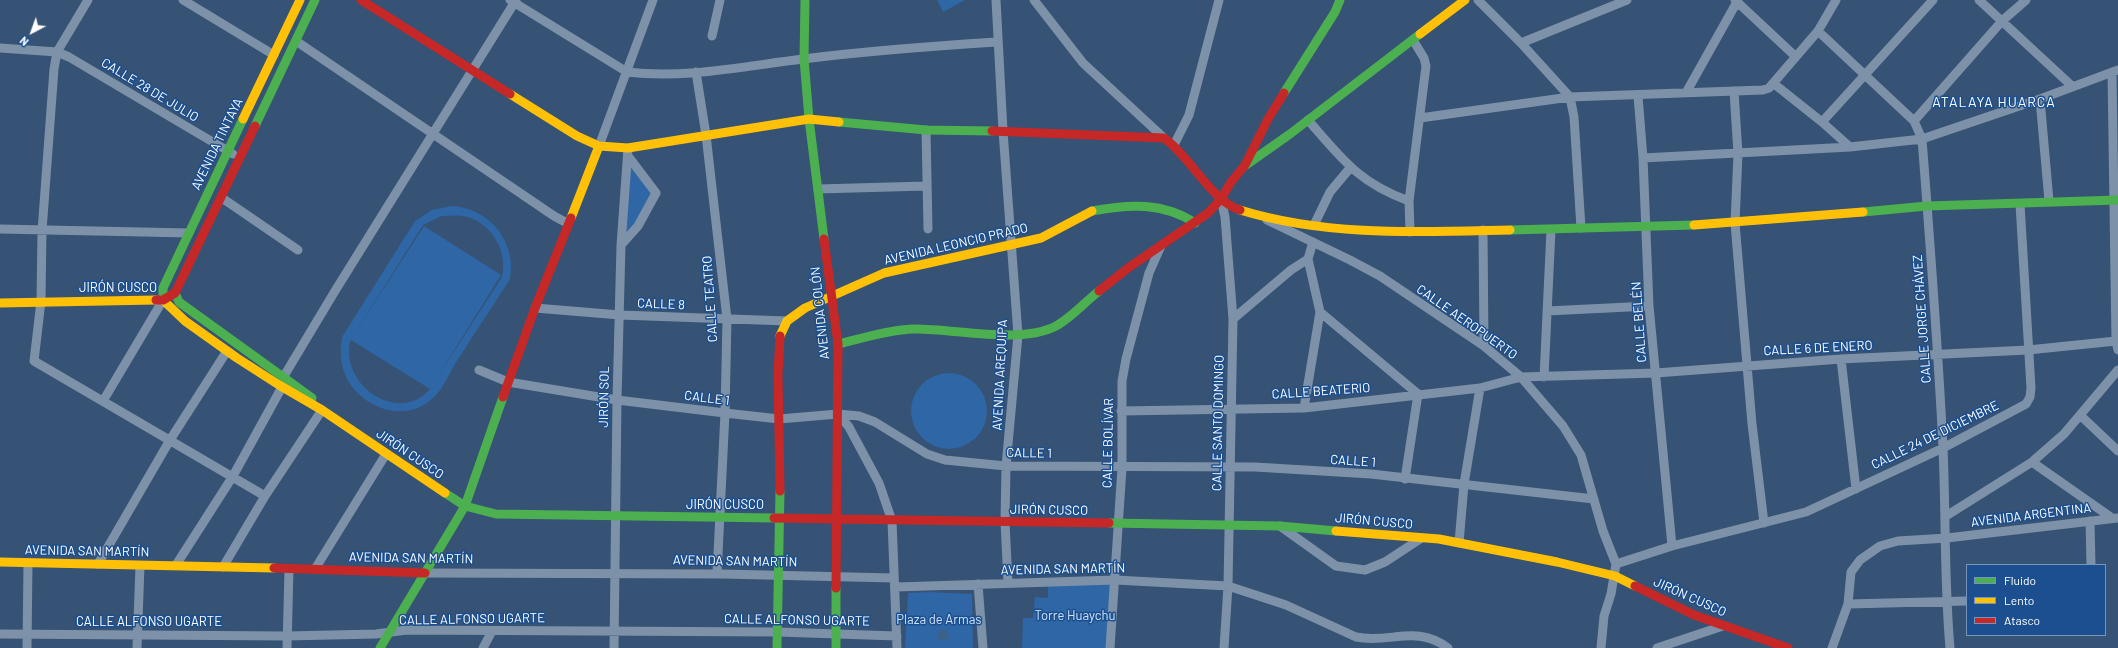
<!DOCTYPE html>
<meta charset="utf-8">
<style>
body{margin:0}
#map{position:relative;width:2118px;height:648px;overflow:hidden;background:#365274;font-family:Barlow,sans-serif}
canvas{display:block}
.legend{position:absolute;left:1966px;top:564px;width:140px;height:72px;box-sizing:border-box;background:#1b4f8f;border:1px solid #7695bc;margin:0;padding:5px 7px;list-style:none;font-size:12px;color:#fff}
.legend li{display:flex;align-items:center;gap:8px;height:20px}
.legend b{width:20px;border:1px solid #7695bc}
.north{position:absolute;left:12px;top:12px;width:40px;height:40px;-webkit-text-stroke:3px #1b4f8f;paint-order:stroke;rotate:221deg;font-size:11px;font-weight:700;line-height:16px;text-align:center;color:#fff}
.north::after{content:'';display:block;margin:auto;width:14px;height:18px;background:#fff;clip-path:polygon(50% 0,100% 100%,50% 72%,0 100%)}
</style>
<div id="map">
<canvas width="2118" height="648"></canvas>
<ul class="legend">
<li><b style="height:5px;background:#4caf50"></b>Fluido</li>
<li><b style="height:5px;background:#ffc107"></b>Lento</li>
<li><b style="height:5px;background:#c62828"></b>Atasco</li>
</ul>
<div class="north">N</div>
</div>
<script>
const ctx = document.querySelector('canvas').getContext('2d');
ctx.lineJoin = 'round';
function fillPath(path, color) {
  ctx.fillStyle = color;
  ctx.fill(path, 'evenodd');
}
function trace(path, color, width, dash) {
  ctx.strokeStyle = color;
  ctx.lineWidth = width;
  ctx.lineCap = dash ? 'butt' : 'round';
  ctx.setLineDash(dash || []);
  ctx.stroke(path);
}
function label(font, color, halo, rows, align = 'center') {
  ctx.font = font + ' Barlow,sans-serif';
  ctx.lineWidth = 3;
  ctx.setLineDash([]);
  ctx.textBaseline = 'middle';
  ctx.strokeStyle = halo;
  ctx.fillStyle = color;
  for (const [text, x, y, turn = 0] of rows) {
    ctx.save();
    ctx.translate(x, y);
    ctx.rotate((+turn || 0) * Math.PI / 180);
    ctx.textAlign = isNaN(turn) ? turn : align;
    if (halo) ctx.strokeText(text, 0, 0);
    ctx.fillText(text, 0, 0);
    ctx.restore();
  }
}
fillPath(new Path2D(`
 M 937,0 L 965,0 L 943,12 Z
 M 632,166 L 654,193 L 644,212 L 625,237 L 630,168 Z
 M 451,206 C 489,207 517,242 510,279 C 492,307 473,336 455,364 C 449,374 443,389 434,397 C 413,418 383,414 362,397 C 343,382 338,359 342,337 L 415,221 L 432,210 ZM 441,216 C 448,216 456,215 463,216 C 491,221 508,251 502,277 L 433,384 L 501,275 L 424,226 L 352,338 L 423,225 ZM 351,340 L 430,389 C 427,393 422,396 418,399 C 387,414 351,386 349,354 C 349,349 349,343 351,340 Z
 M911 411a38 38 0 1 1 76 0a38 38 0 1 1-76 0Z
 M 1111,582 L 1107,648 L 1022,648 L 1023,618 L 1033,618 L 1035,597 L 1048,598 L 1048,585 Z
 M 929,592 L 972,594 L 973,648 L 905,648 L 908,593 Z`), '#2f66a5');
fillPath(new Path2D(`
 M937 635a6 6 0 1 1 12 0a6 6 0 1 1-12 0Z`), '#3b618d');
trace(new Path2D(`
 M 88,0 L 57,52 L 54,69 L 42,231 L 41,301 L 34,361 L 265,496
 M 183,0 L 274,55
 M 510,0 L 627,72 C 685,79 745,66 803,59 C 867,51 932,46 997,42
 M 996,0 L 1003,131 L 1018,335 L 1006,466 L 1005,522 L 1008,583
 M 1034,0 L 1083,63 L 1164,138
 M 1478,0 L 1521,43 L 1570,97 L 1574,117 L 1581,228
 M 1735,0 L 1795,56
 M 1979,0 L 2073,87
 M 1818,31 L 1914,121 L 1922,139 C 1930,242 1938,345 1943,448 C 1946,515 1944,581 1950,648
 M 712,36 L 720,0
 M 296,41 L 554,216 L 567,223
 M 1521,43 L 1627,0
 M 0,48 L 57,52 L 69,57 L 233,154
 M 696,72 L 706,135 L 727,319 L 725,413 L 717,574
 M 2112,72 L 2116,341 L 2118,350
 M 1773,83 L 1822,122 L 1850,147
 M 1687,91 L 1738,0
 M 1734,91 L 1738,154 L 1735,223 L 1752,424 L 1764,523
 M 1638,96 L 1643,158 L 1649,306 L 1672,546
 M 2040,99 L 2049,201
 M 1420,118 L 1570,97 L 1763,90 L 1769,88 L 1818,31 L 1836,0
 M 1308,120 C 1342,159 1359,183 1409,201
 M 1914,121 L 2002,21 L 2026,0
 M 1822,122 L 1933,0
 M 926,130 L 928,229
 M 1174,145 L 1189,115 L 1219,0
 M 599,146 L 653,0
 M 1643,158 L 1850,147 L 1922,139 L 2040,99 L 2118,70
 M 818,189 L 926,186
 M 222,198 L 298,250
 M 1221,199 L 1225,217 L 1233,319 L 1228,586 L 1224,648
 M 1267,220 L 1350,260 L 1380,276 L 1484,346 L 1521,377 L 1563,426 L 1581,455 L 1603,531 L 1616,564 L 1611,594 L 1604,616 L 1601,648
 M 1315,223 L 1330,192 L 1350,168
 M 0,229 L 189,233
 M 1483,230 L 1484,346
 M 1410,232 L 1409,201 L 1426,66 L 1424,58 L 1413,40
 M 621,245 L 638,226 L 656,193 L 628,156
 M 535,308 L 620,315 L 787,321
 M 1547,311 L 1649,306
 M 1320,312 L 1418,394 L 1405,479
 M 1233,319 L 1291,270 L 1308,259 L 1313,242
 M 1841,359 L 1856,489
 M 479,370 L 508,382 L 617,400 L 725,413 L 779,419 L 838,414 L 859,416 L 875,422 L 927,454 L 945,460 L 1006,466 L 1255,467 L 1371,474 L 1594,499
 M 284,376 L 335,291 L 516,0
 M 1544,377 L 1551,230
 M 103,401 L 163,300
 M 1304,408 L 1320,312 L 1308,259
 M 1121,411 L 1304,408 L 1480,388 L 1521,377 L 1656,373 L 1841,359 L 2028,350 L 2116,341
 M 838,414 L 849,427 L 879,483 L 892,521 L 897,648
 M 2080,415 L 2118,451
 M 2032,462 L 2112,518
 M 1946,516 L 2032,462 L 2064,434 L 2118,370
 M 2090,521 L 2091,565
 M 1280,526 L 1336,566 L 1365,570 L 1385,562 L 1420,539
 M 1459,543 L 1464,484 L 1480,388
 M 98,564 L 170,440 L 227,351
 M 1616,564 L 1672,546 L 1806,512 L 1943,448 L 2026,404 L 2030,397 L 2031,388 L 2020,204
 M 176,565 L 233,476 L 282,387
 M 223,567 L 265,496 L 322,410
 M 315,569 L 386,454
 M 425,573 L 722,574 L 894,578
 M 978,584 L 983,648
 M 896,587 L 1115,580 L 1228,586 L 1286,605 L 1356,637 C 1390,644 1416,624 1448,648
 M 1848,604 L 1967,601
 M 0,634 L 287,636 L 376,634 L 407,630 L 778,632 L 897,636
 M 27,648 L 28,563
 M 137,648 L 140,566
 M 287,648 L 289,569
 M 483,648 L 492,631
 M 614,648 L 617,400 L 621,245 L 628,148
 M 1110,648 L 1122,468 L 1122,381 L 1126,359 L 1149,273 L 1161,246
 M 1657,648 L 1723,626
 M 1832,648 L 1848,604 L 1851,572 L 1860,560 L 1880,546 L 1898,541 L 1947,538 L 2118,518`), '#7d92a8', 9);
trace(new Path2D(`
 M 805,0 L 804,59 L 809,119 L 824,239
 M 1284,93 L 1335,12 L 1340,0
 M 839,122 L 926,130 L 992,131
 M 255,126 L 315,0
 M 1246,165 L 1290,134 L 1420,34
 M 1092,211 C 1129,204 1163,202 1195,223
 M 1863,212 L 1927,206 L 2118,200
 M 1510,230 L 1694,225
 M 175,293 L 179,302 L 312,398
 M 163,300 L 163,288 L 243,119
 M 838,344 C 863,338 888,330 913,329 C 953,328 1020,345 1056,326 C 1071,318 1085,302 1099,291
 M 445,493 L 465,506 L 496,514 L 774,518
 M 1109,523 L 1280,526 L 1336,531
 M 380,648 L 465,506 L 503,397
 M 777,648 L 780,491
 M 836,648 L 836,588`), '#4caf50', 9);
trace(new Path2D(`
 M 1420,34 L 1465,0
 M 510,94 L 577,136 L 599,146 L 628,148 L 809,119 L 839,122
 M 243,119 L 300,0
 M 1240,210 C 1328,237 1420,232 1510,230
 M 571,218 L 599,146
 M 1694,225 L 1863,212
 M 163,300 L 185,321 L 237,358 L 279,385 L 322,410 L 445,493
 M 0,303 L 156,300
 M 780,336 L 787,321 L 805,308 L 884,273 L 1041,238 L 1092,211
 M 1336,531 L 1439,539 L 1557,562 L 1615,576 L 1635,586
 M 0,562 L 274,568`), '#ffc107', 9);
trace(new Path2D(`
 M 361,0 L 510,94
 M 992,131 L 1164,138 C 1190,156 1211,201 1240,210
 M 824,239 L 838,344 L 836,588
 M 1099,291 L 1128,268 L 1208,213 L 1221,199 L 1231,182 L 1245,165 L 1268,119 L 1284,93
 M 156,300 L 163,300 L 175,293 L 255,126
 M 503,397 L 535,308 L 571,218
 M 780,491 L 778,374 L 780,336
 M 774,518 L 1109,523
 M 274,568 L 425,573
 M 1635,586 L 1694,615 L 1788,648`), '#c62828', 9);
label('13px', '#fff', '#1b4f8f', [
 ["CALLE 28 DE JULIO",150,90,31],
 ["AVENIDA TINTAYA",217,144,-64],
 ["AVENIDA LEONCIO PRADO",956,244,-13],
 ["JIRÓN CUSCO",118,288],
 ["CALLE TEATRO",710,299,-94],
 ["CALLE 8",661,304,2],
 ["AVENIDA COLÓN",820,313,-96],
 ["CALLE JORGE CHÁVEZ",1922,319,-94],
 ["CALLE AEROPUERTO",1467,322,35],
 ["CALLE BELÉN",1639,322,-94],
 ["CALLE 6 DE ENERO",1818,348,-3],
 ["AVENIDA AREQUIPA",1000,375,-87],
 ["CALLE BEATERIO",1321,391,-4],
 ["JIRÓN SOL",604,397,-89],
 ["CALLE 1",707,398,7],
 ["CALLE SANTO DOMINGO",1218,423,-89],
 ["CALLE 24 DE DICIEMBRE",1935,435,-26],
 ["CALLE BOLÍVAR",1108,443,-89],
 ["CALLE 1",1029,453,1],
 ["JIRÓN CUSCO",410,454,34],
 ["CALLE 1",1353,461,4],
 ["JIRÓN CUSCO",725,505],
 ["JIRÓN CUSCO",1049,510,1],
 ["AVENIDA ARGENTINA",2031,515,-7],
 ["JIRÓN CUSCO",1374,521,5],
 ["AVENIDA SAN MARTÍN",87,551,1],
 ["AVENIDA SAN MARTÍN",411,558,1],
 ["AVENIDA SAN MARTÍN",735,561,1],
 ["AVENIDA SAN MARTÍN",1063,569,-1],
 ["JIRÓN CUSCO",1690,597,24],
 ["CALLE ALFONSO UGARTE",472,619,-1],
 ["CALLE ALFONSO UGARTE",797,620,1],
 ["CALLE ALFONSO UGARTE",149,622]
]);
label('13px', '#cfe3fa', '#1b4f8f', [
 ["Torre Huaychu",1075,616],
 ["Plaza de Armas",939,620]
]);
ctx.letterSpacing = '1px';
label('14px', '#fff', '#1b4f8f', [
 ["ATALAYA HUARCA",1994,102]
]);
ctx.letterSpacing = '0px';
</script>
